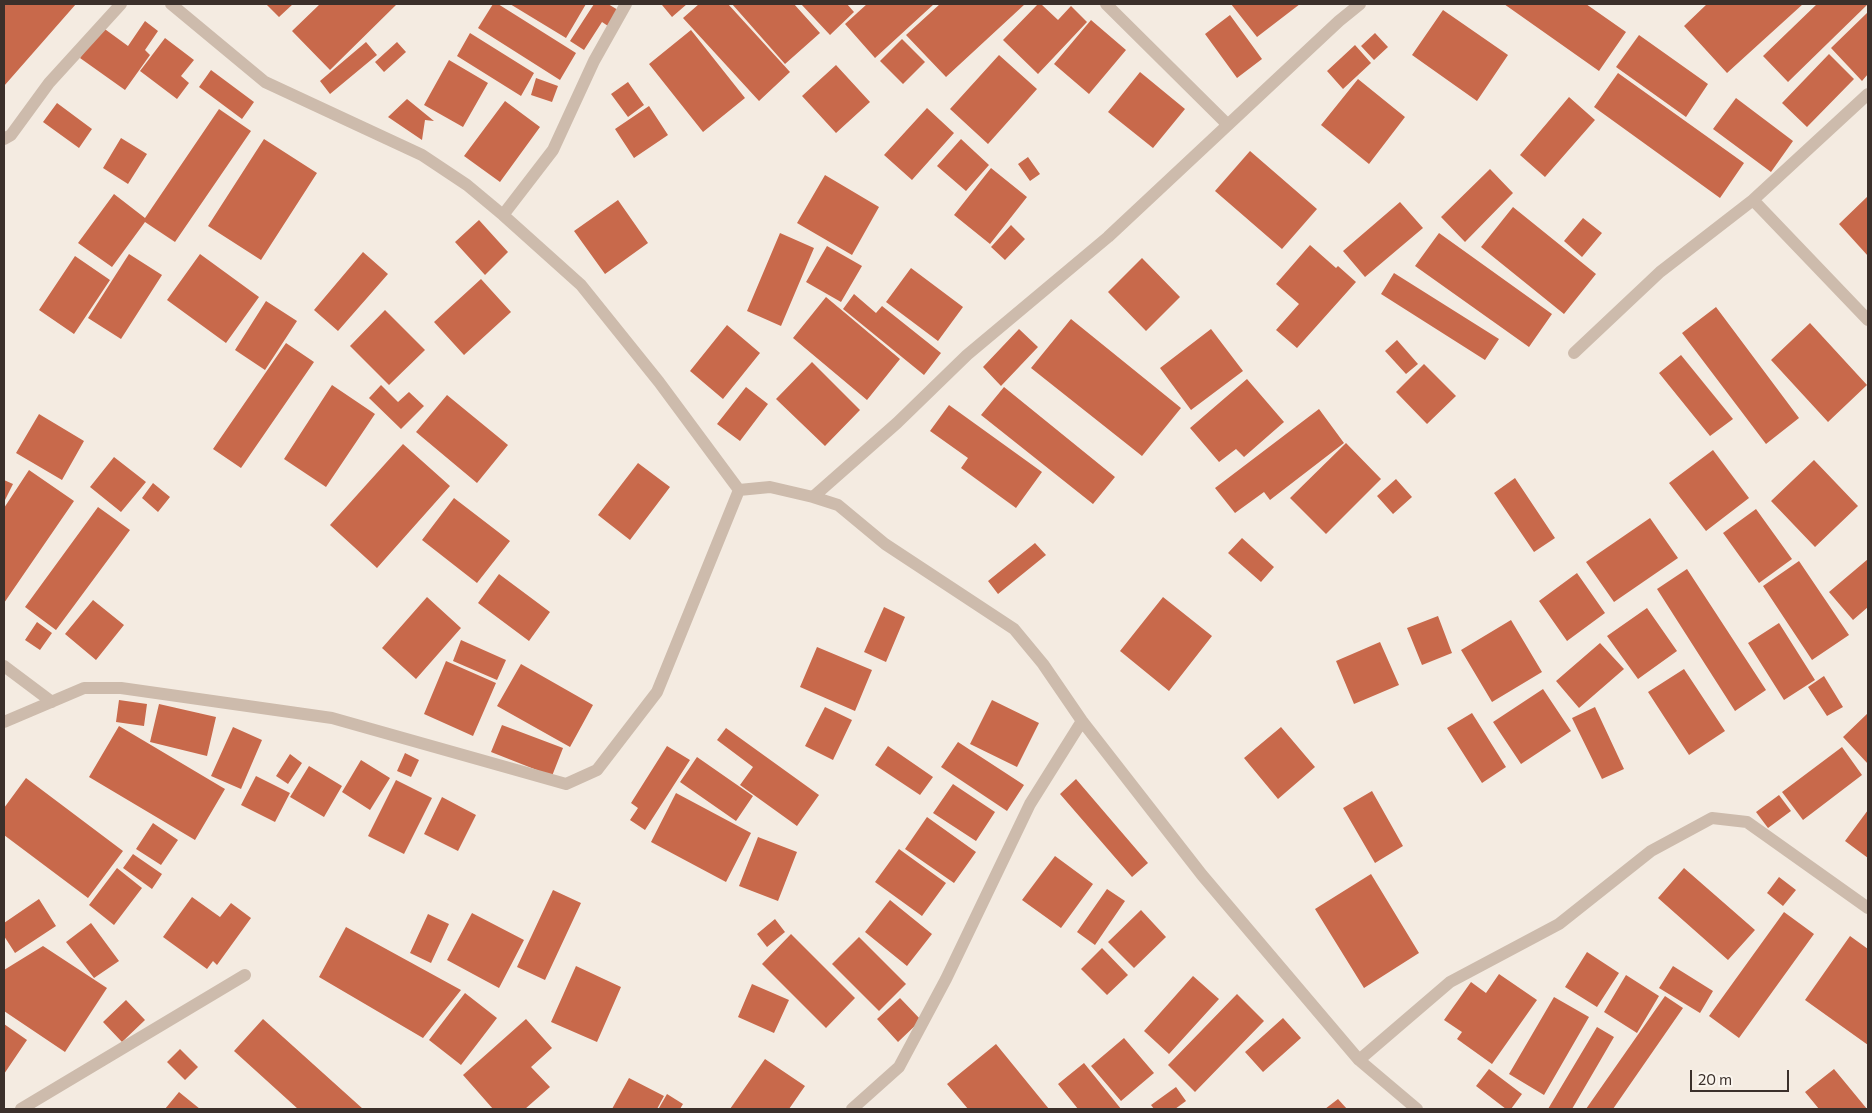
<!DOCTYPE html>
<style>
body{margin:0}
#map{position:relative;width:1872px;height:1113px;overflow:hidden;background:#f4ebe1;font-family:Commissioner,sans-serif}
canvas{display:block}
.frame{position:absolute;inset:0;border:5px solid #3b302b;pointer-events:none}
.scale{position:absolute;left:1690px;top:1070px;width:99px;height:22px;box-sizing:border-box;border:2px solid #3b302b;border-top:0;padding-left:6px;font-size:15px;line-height:18px;white-space:nowrap;color:#3b302b;-webkit-text-stroke:4px #fbf5ee;paint-order:stroke}
</style>
<div id="map">
<canvas width="1872" height="1113"></canvas>
<div class="frame"></div>
<div class="scale">20 m</div>
</div>
<script>
const ctx = document.querySelector('canvas').getContext('2d');
ctx.lineJoin = 'round';
function fillPath(path, color) {
  ctx.fillStyle = color;
  ctx.fill(path, 'evenodd');
}
function trace(path, color, width, dash) {
  ctx.strokeStyle = color;
  ctx.lineWidth = width;
  ctx.lineCap = dash ? 'butt' : 'round';
  ctx.setLineDash(dash || []);
  ctx.stroke(path);
}
fillPath(new Path2D(`
 M 4,4 L 76,4 L 4,86 Z
 M 266,4 L 293,4 L 279,17 Z
 M 320,4 L 397,4 L 330,70 L 292,31 Z
 M 493,4 L 498,4 L 576,53 L 560,80 L 478,28 Z
 M 510,4 L 586,4 L 566,38 Z
 M 594,4 L 608,4 L 618,10 L 608,26 L 602,22 L 584,50 L 570,41 Z
 M 664,4 L 687,4 L 672,17 L 662,5 Z
 M 699,4 L 728,4 L 790,72 L 759,101 L 683,18 Z
 M 732,4 L 794,4 L 820,33 L 785,64 Z
 M 801,4 L 847,4 L 854,12 L 830,35 Z
 M 867,4 L 934,4 L 875,58 L 845,24 Z
 M 940,4 L 1025,4 L 946,77 L 906,35 Z
 M 1038,4 L 1041,4 L 1058,20 L 1071,6 L 1087,22 L 1038,74 L 1003,40 Z
 M 1231,4 L 1300,4 L 1257,37 Z
 M 1504,4 L 1586,4 L 1626,32 L 1599,71 Z
 M 1707,4 L 1803,4 L 1727,73 L 1684,26 Z
 M 1817,4 L 1868,4 L 1788,82 L 1763,56 Z
 M 1443,10 L 1508,55 L 1477,101 L 1412,55 Z
 M 1868,12 L 1868,74 L 1862,81 L 1831,48 Z
 M 1230,15 L 1262,59 L 1237,78 L 1205,34 Z
 M 1091,20 L 1126,50 L 1089,94 L 1054,64 Z
 M 145,21 L 158,31 L 145,50 L 150,55 L 125,90 L 80,58 L 102,27 L 128,46 Z
 M 691,30 L 745,98 L 703,132 L 649,64 Z
 M 470,33 L 534,73 L 521,96 L 457,56 Z
 M 1375,33 L 1388,47 L 1374,60 L 1361,46 Z
 M 1639,35 L 1708,84 L 1686,117 L 1616,67 Z
 M 165,38 L 194,60 L 181,76 L 189,83 L 177,99 L 140,71 Z
 M 902,39 L 925,62 L 903,84 L 880,61 Z
 M 366,42 L 377,55 L 330,94 L 320,81 Z
 M 397,42 L 406,52 L 384,72 L 375,62 Z
 M 1355,45 L 1371,63 L 1343,89 L 1327,71 Z
 M 1829,54 L 1854,79 L 1807,127 L 1782,103 Z
 M 999,55 L 1037,89 L 988,144 L 950,109 Z
 M 449,60 L 488,83 L 463,127 L 424,105 Z
 M 836,65 L 870,102 L 836,133 L 802,96 Z
 M 211,70 L 254,102 L 242,119 L 199,87 Z
 M 1140,72 L 1185,109 L 1153,148 L 1108,112 Z
 M 1618,73 L 1744,163 L 1720,198 L 1594,107 Z
 M 536,78 L 558,86 L 552,102 L 531,95 Z
 M 1358,79 L 1405,117 L 1369,164 L 1321,125 Z
 M 628,82 L 644,105 L 628,117 L 611,94 Z
 M 1569,97 L 1595,120 L 1545,177 L 1520,155 Z
 M 1736,98 L 1793,141 L 1771,172 L 1713,129 Z
 M 407,99 L 434,121 L 425,120 L 422,140 L 388,117 Z
 M 505,101 L 540,127 L 500,182 L 464,156 Z
 M 57,103 L 92,129 L 79,148 L 43,122 Z
 M 649,106 L 668,135 L 634,158 L 615,129 Z
 M 927,108 L 954,133 L 912,180 L 884,155 Z
 M 219,109 L 251,131 L 175,242 L 145,222 L 112,267 L 78,243 L 114,194 L 145,218 Z
 M 121,138 L 147,154 L 128,184 L 103,168 Z
 M 264,139 L 317,173 L 261,260 L 208,226 Z
 M 961,139 L 989,165 L 966,191 L 937,166 Z
 M 1250,151 L 1317,209 L 1282,249 L 1215,191 Z
 M 1028,157 L 1040,174 L 1030,181 L 1018,164 Z
 M 991,168 L 1027,197 L 990,244 L 954,215 Z
 M 1490,169 L 1513,193 L 1465,242 L 1441,217 Z
 M 825,175 L 879,207 L 852,255 L 797,223 Z
 M 1868,196 L 1868,256 L 1839,224 Z
 M 618,200 L 648,243 L 605,274 L 574,231 Z
 M 1400,202 L 1423,228 L 1365,277 L 1343,251 Z
 M 1513,207 L 1596,274 L 1564,314 L 1481,247 Z
 M 1583,218 L 1602,233 L 1582,257 L 1564,241 Z
 M 479,220 L 508,252 L 485,275 L 455,242 Z
 M 1011,225 L 1025,239 L 1005,260 L 991,247 Z
 M 780,233 L 814,248 L 781,326 L 747,311 Z
 M 1439,233 L 1552,314 L 1529,347 L 1415,266 Z
 M 1310,245 L 1336,268 L 1338,266 L 1356,282 L 1297,348 L 1276,330 L 1299,304 L 1276,284 Z
 M 827,246 L 862,266 L 841,302 L 806,282 Z
 M 363,252 L 388,274 L 338,331 L 314,310 Z
 M 129,254 L 162,275 L 121,339 L 88,318 Z
 M 200,254 L 259,297 L 226,343 L 167,300 Z
 M 75,256 L 110,280 L 74,334 L 39,310 Z
 M 1142,258 L 1180,297 L 1146,331 L 1108,292 Z
 M 911,268 L 963,307 L 938,341 L 886,302 Z
 M 1394,273 L 1499,339 L 1485,360 L 1381,294 Z
 M 481,279 L 511,312 L 464,355 L 434,322 Z
 M 854,294 L 876,313 L 882,306 L 941,353 L 924,375 L 843,309 Z
 M 826,297 L 900,359 L 867,400 L 793,338 Z
 M 266,301 L 297,321 L 265,370 L 235,350 Z
 M 1716,307 L 1799,418 L 1766,444 L 1682,333 Z
 M 385,310 L 425,350 L 389,385 L 350,346 Z
 M 1071,319 L 1181,408 L 1142,456 L 1031,368 Z
 M 1810,323 L 1867,385 L 1828,422 L 1771,360 Z
 M 727,325 L 760,353 L 723,399 L 690,371 Z
 M 1019,329 L 1038,347 L 1001,386 L 983,367 Z
 M 1211,329 L 1243,371 L 1191,410 L 1160,368 Z
 M 1397,340 L 1418,364 L 1406,374 L 1385,351 Z
 M 286,343 L 314,362 L 241,468 L 213,449 Z
 M 1681,355 L 1733,419 L 1710,436 L 1659,373 Z
 M 812,362 L 860,410 L 825,446 L 776,399 Z
 M 1424,364 L 1456,396 L 1427,424 L 1396,392 Z
 M 1247,379 L 1284,422 L 1244,457 L 1236,449 L 1219,462 L 1190,428 Z
 M 332,385 L 375,414 L 326,487 L 284,459 Z
 M 381,385 L 398,402 L 409,392 L 424,406 L 401,429 L 369,398 Z
 M 746,387 L 768,404 L 740,441 L 717,424 Z
 M 1004,387 L 1115,477 L 1093,504 L 981,415 Z
 M 447,395 L 508,445 L 477,483 L 416,432 Z
 M 949,405 L 1042,472 L 1016,508 L 961,468 L 968,458 L 930,431 Z
 M 1319,409 L 1344,443 L 1270,500 L 1264,492 L 1235,513 L 1215,488 Z
 M 39,414 L 84,441 L 62,480 L 16,453 Z
 M 1346,443 L 1381,479 L 1326,534 L 1290,498 Z
 M 403,444 L 450,486 L 377,568 L 330,525 Z
 M 1713,450 L 1749,498 L 1706,531 L 1669,483 Z
 M 114,457 L 146,482 L 121,512 L 90,487 Z
 M 1814,460 L 1858,506 L 1815,547 L 1771,501 Z
 M 638,463 L 670,487 L 630,540 L 598,515 Z
 M 29,470 L 74,501 L 4,603 L 4,508 Z
 M 1515,478 L 1555,538 L 1534,552 L 1494,493 Z
 M 1396,479 L 1412,497 L 1393,514 L 1377,496 Z
 M 4,480 L 13,484 L 4,502 Z
 M 153,483 L 170,497 L 158,512 L 142,498 Z
 M 454,498 L 510,541 L 477,583 L 422,540 Z
 M 98,507 L 130,530 L 56,630 L 25,607 Z
 M 1756,509 L 1792,559 L 1759,583 L 1723,533 Z
 M 1650,518 L 1678,558 L 1614,602 L 1586,562 Z
 M 1242,538 L 1274,567 L 1261,582 L 1228,553 Z
 M 1035,543 L 1046,555 L 998,594 L 988,581 Z
 M 1868,559 L 1868,607 L 1853,620 L 1829,592 Z
 M 1799,561 L 1849,635 L 1812,660 L 1763,586 Z
 M 1687,569 L 1766,690 L 1735,711 L 1657,589 Z
 M 1577,573 L 1605,613 L 1567,641 L 1539,601 Z
 M 499,574 L 550,612 L 529,641 L 478,603 Z
 M 427,597 L 461,628 L 416,679 L 382,648 Z
 M 1163,597 L 1212,636 L 1169,691 L 1120,651 Z
 M 93,600 L 124,625 L 96,660 L 65,634 Z
 M 884,607 L 905,617 L 886,662 L 864,652 Z
 M 1647,608 L 1677,651 L 1638,679 L 1607,636 Z
 M 1438,616 L 1452,653 L 1422,665 L 1407,628 Z
 M 1511,620 L 1542,672 L 1492,702 L 1461,650 Z
 M 37,622 L 52,633 L 40,650 L 25,640 Z
 M 1779,623 L 1815,680 L 1784,700 L 1748,643 Z
 M 461,640 L 506,660 L 497,680 L 453,661 Z
 M 1380,642 L 1399,685 L 1354,704 L 1336,661 Z
 M 1600,643 L 1624,669 L 1579,708 L 1556,681 Z
 M 817,647 L 872,670 L 855,711 L 800,687 Z
 M 446,661 L 496,683 L 473,736 L 424,714 Z
 M 521,664 L 593,705 L 570,747 L 497,706 Z
 M 1684,669 L 1725,731 L 1689,755 L 1648,692 Z
 M 1824,676 L 1843,707 L 1827,716 L 1808,687 Z
 M 1543,689 L 1571,731 L 1521,764 L 1493,722 Z
 M 119,700 L 147,704 L 144,726 L 116,722 Z
 M 992,700 L 1039,723 L 1017,767 L 970,744 Z
 M 159,704 L 216,717 L 207,756 L 150,742 Z
 M 825,707 L 852,720 L 833,760 L 805,746 Z
 M 1595,707 L 1624,769 L 1602,779 L 1572,718 Z
 M 1472,713 L 1506,767 L 1482,783 L 1447,728 Z
 M 1868,713 L 1868,764 L 1843,737 Z
 M 502,725 L 563,748 L 552,776 L 491,752 Z
 M 119,726 L 225,789 L 195,840 L 89,777 Z
 M 233,727 L 262,740 L 241,789 L 211,776 Z
 M 1281,727 L 1315,767 L 1278,799 L 1244,758 Z
 M 726,728 L 819,795 L 797,826 L 740,785 L 753,767 L 717,740 Z
 M 958,742 L 1024,785 L 1007,811 L 941,767 Z
 M 667,746 L 690,760 L 645,830 L 630,820 L 638,808 L 631,803 Z
 M 888,746 L 933,777 L 920,795 L 875,765 Z
 M 1842,747 L 1862,775 L 1803,820 L 1782,792 Z
 M 405,753 L 419,760 L 411,777 L 397,771 Z
 M 290,754 L 302,763 L 288,784 L 276,776 Z
 M 697,757 L 753,796 L 736,821 L 680,782 Z
 M 361,760 L 390,778 L 370,810 L 342,792 Z
 M 309,766 L 342,786 L 324,817 L 290,797 Z
 M 256,776 L 290,793 L 275,822 L 241,805 Z
 M 26,778 L 123,851 L 88,898 L 4,835 L 4,808 Z
 M 1076,779 L 1148,863 L 1132,877 L 1060,794 Z
 M 396,780 L 432,798 L 404,854 L 368,836 Z
 M 953,784 L 995,812 L 976,841 L 933,813 Z
 M 1372,791 L 1403,846 L 1375,863 L 1343,808 Z
 M 676,793 L 751,833 L 726,882 L 651,842 Z
 M 1779,795 L 1791,811 L 1768,828 L 1756,812 Z
 M 442,797 L 476,815 L 458,851 L 424,834 Z
 M 1868,810 L 1868,858 L 1845,841 Z
 M 927,817 L 976,852 L 954,883 L 905,849 Z
 M 153,823 L 178,840 L 161,865 L 136,849 Z
 M 758,837 L 797,852 L 778,901 L 739,886 Z
 M 899,849 L 946,883 L 922,916 L 875,882 Z
 M 133,854 L 162,874 L 152,889 L 123,868 Z
 M 1055,856 L 1093,884 L 1061,928 L 1022,900 Z
 M 117,868 L 142,888 L 114,925 L 89,905 Z
 M 1684,868 L 1755,930 L 1728,960 L 1658,898 Z
 M 1371,874 L 1419,953 L 1364,988 L 1315,909 Z
 M 1779,877 L 1796,890 L 1783,906 L 1767,893 Z
 M 1107,889 L 1125,901 L 1095,945 L 1077,932 Z
 M 553,890 L 581,903 L 545,980 L 517,967 Z
 M 192,897 L 220,917 L 231,903 L 251,918 L 217,965 L 213,961 L 207,969 L 163,937 Z
 M 39,899 L 56,926 L 15,953 L 4,936 L 4,923 Z
 M 890,900 L 932,934 L 907,966 L 865,932 Z
 M 1141,910 L 1166,937 L 1134,968 L 1108,942 Z
 M 1784,912 L 1814,934 L 1739,1038 L 1709,1016 Z
 M 472,913 L 524,940 L 499,988 L 447,960 Z
 M 428,914 L 449,924 L 431,963 L 410,953 Z
 M 775,919 L 785,932 L 767,947 L 757,934 Z
 M 91,923 L 119,961 L 94,978 L 66,942 Z
 M 346,927 L 461,990 L 423,1038 L 319,977 Z
 M 791,934 L 855,998 L 826,1028 L 762,964 Z
 M 1850,936 L 1868,949 L 1868,1045 L 1805,1000 Z
 M 859,937 L 906,984 L 879,1011 L 832,964 Z
 M 43,946 L 107,988 L 65,1052 L 4,1011 L 4,970 Z
 M 1102,948 L 1128,975 L 1107,995 L 1081,969 Z
 M 1587,952 L 1619,973 L 1597,1007 L 1565,987 Z
 M 576,966 L 621,987 L 597,1042 L 551,1022 Z
 M 1673,966 L 1713,991 L 1700,1013 L 1659,988 Z
 M 1499,974 L 1537,1000 L 1492,1064 L 1457,1039 L 1462,1032 L 1444,1020 L 1471,982 L 1486,993 Z
 M 1626,975 L 1659,996 L 1637,1033 L 1604,1012 Z
 M 1193,976 L 1219,999 L 1169,1054 L 1144,1031 Z
 M 752,984 L 789,1000 L 774,1033 L 738,1017 Z
 M 465,993 L 497,1018 L 461,1065 L 429,1040 Z
 M 1237,994 L 1264,1021 L 1195,1092 L 1168,1065 Z
 M 1665,996 L 1683,1008 L 1613,1109 L 1586,1109 Z
 M 1554,997 L 1589,1017 L 1544,1095 L 1509,1074 Z
 M 900,998 L 921,1020 L 898,1042 L 877,1019 Z
 M 126,1000 L 145,1020 L 122,1042 L 103,1022 Z
 M 1283,1018 L 1301,1038 L 1263,1072 L 1245,1052 Z
 M 263,1019 L 363,1109 L 298,1109 L 234,1051 Z
 M 526,1019 L 552,1048 L 531,1067 L 550,1087 L 525,1109 L 493,1109 L 463,1075 Z
 M 4,1024 L 27,1040 L 4,1074 Z
 M 1597,1027 L 1614,1037 L 1572,1109 L 1548,1109 Z
 M 1124,1038 L 1154,1073 L 1121,1101 L 1091,1066 Z
 M 996,1044 L 1049,1109 L 968,1109 L 947,1084 Z
 M 180,1049 L 198,1067 L 185,1080 L 167,1062 Z
 M 765,1059 L 805,1086 L 789,1109 L 730,1109 Z
 M 1084,1063 L 1121,1109 L 1078,1109 L 1058,1084 Z
 M 1489,1069 L 1522,1094 L 1511,1109 L 1506,1109 L 1476,1086 Z
 M 1834,1069 L 1867,1109 L 1819,1109 L 1805,1092 Z
 M 629,1078 L 664,1096 L 657,1109 L 612,1109 Z
 M 1176,1087 L 1186,1101 L 1175,1109 L 1154,1109 L 1151,1105 Z
 M 179,1092 L 200,1109 L 165,1109 Z
 M 667,1094 L 683,1104 L 680,1109 L 659,1108 Z
 M 1338,1099 L 1347,1109 L 1325,1109 Z`), '#c8694b');
trace(new Path2D(`
 M 171,4 L 265,82 L 422,155 L 467,185 L 503,215 L 581,285 L 659,382 L 739,490 L 770,487 L 813,497 L 838,505 L 885,544 L 1014,629 L 1043,664 L 1082,721 L 1202,875 L 1359,1060 L 1417,1109
 M 1106,4 L 1228,125
 M 4,139 L 11,135 L 49,83 L 121,4
 M 1753,200 L 1868,320
 M 503,215 L 553,150 L 594,61 L 626,4
 M 1574,353 L 1660,272 L 1753,200 L 1868,94
 M 813,497 L 897,423 L 967,355 L 1108,237 L 1339,21 L 1360,4
 M 4,666 L 52,702
 M 4,722 L 84,688 L 121,688 L 332,718 L 566,784 L 597,770 L 657,692 L 739,490
 M 1359,1060 L 1450,982 L 1559,924 L 1651,851 L 1712,818 L 1747,822 L 1868,908
 M 21,1109 L 245,975
 M 852,1109 L 899,1067 L 946,979 L 1030,804 L 1082,721`), '#cdbbac', 12);
</script>
